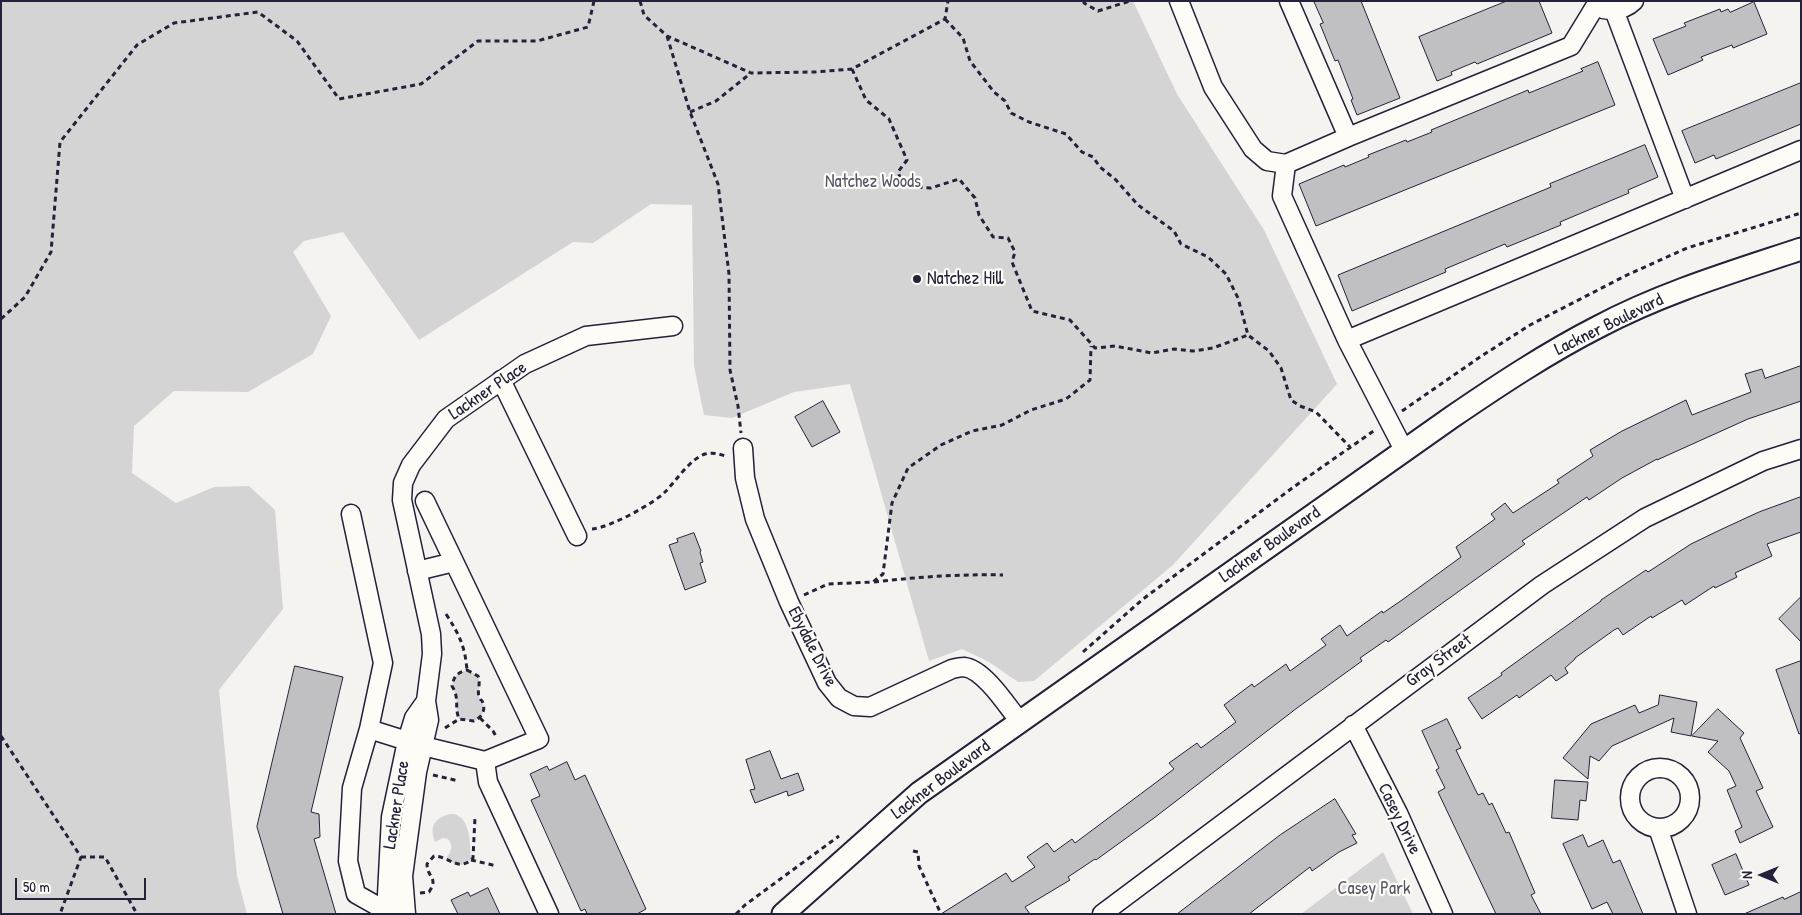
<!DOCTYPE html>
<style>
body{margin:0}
#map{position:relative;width:1802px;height:915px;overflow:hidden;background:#f4f3ef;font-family:"Patrick Hand",sans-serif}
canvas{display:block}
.frame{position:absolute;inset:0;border:2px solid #22223b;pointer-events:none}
.north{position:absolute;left:1737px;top:850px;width:50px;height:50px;-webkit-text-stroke:4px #fdfcf7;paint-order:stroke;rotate:270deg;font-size:14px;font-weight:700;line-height:20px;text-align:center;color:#22223b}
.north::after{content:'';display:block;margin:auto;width:18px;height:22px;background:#22223b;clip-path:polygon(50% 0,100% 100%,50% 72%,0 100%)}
.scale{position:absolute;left:15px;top:878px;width:131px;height:22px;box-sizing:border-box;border:2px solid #22223b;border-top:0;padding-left:6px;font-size:15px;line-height:18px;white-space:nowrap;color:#22223b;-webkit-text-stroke:4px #fdfcf7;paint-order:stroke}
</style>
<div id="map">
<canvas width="1802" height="915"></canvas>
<div class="frame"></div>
<div class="north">N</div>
<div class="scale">50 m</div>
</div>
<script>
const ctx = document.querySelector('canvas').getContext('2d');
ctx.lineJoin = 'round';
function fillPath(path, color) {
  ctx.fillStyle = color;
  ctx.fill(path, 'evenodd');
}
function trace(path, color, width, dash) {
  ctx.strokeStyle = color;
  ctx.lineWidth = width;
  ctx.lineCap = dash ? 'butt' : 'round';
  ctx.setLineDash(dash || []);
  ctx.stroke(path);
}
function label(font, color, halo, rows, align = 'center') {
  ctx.font = font + ' "Patrick Hand",sans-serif';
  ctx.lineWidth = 4.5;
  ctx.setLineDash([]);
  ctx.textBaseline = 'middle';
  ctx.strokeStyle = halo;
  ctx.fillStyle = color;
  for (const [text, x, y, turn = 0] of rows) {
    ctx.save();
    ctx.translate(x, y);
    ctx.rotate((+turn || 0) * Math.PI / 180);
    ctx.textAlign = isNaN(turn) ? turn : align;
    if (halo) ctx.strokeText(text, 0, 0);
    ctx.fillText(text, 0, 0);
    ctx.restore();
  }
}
fillPath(new Path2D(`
 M 1,1 L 1133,1 L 1177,94 L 1264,230 L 1337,384 L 1173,565 L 1034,681 L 1018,682 L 989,662 L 962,649 L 929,661 L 850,384 L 794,392 L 732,418 L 704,415 L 694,366 L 692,205 L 651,204 L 593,243 L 573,242 L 419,340 L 343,232 L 304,241 L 293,252 L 331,316 L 313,354 L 248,392 L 174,391 L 134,426 L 132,473 L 176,503 L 214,487 L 249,486 L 275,510 L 283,609 L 219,690 L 237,876 L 247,914 L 1,914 Z
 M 467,670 L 478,676 C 481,684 477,690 479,697 C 481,702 482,698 483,704 C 486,712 480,718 474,721 L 459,719 C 454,706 460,699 452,686 C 454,676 457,673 467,670 Z
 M 450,814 C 453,814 456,814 458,816 C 471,822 470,847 471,860 L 462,865 L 453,863 L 446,859 C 451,851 454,847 448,839 L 443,838 L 435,842 C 429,827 434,818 450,814 Z
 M 1383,852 L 1413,914 L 1301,914 Z`), '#d5d4d5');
const building = new Path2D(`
 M 1314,1 L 1361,1 L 1400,98 L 1357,115 L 1351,100 L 1353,99 L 1338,60 L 1335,61 L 1320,24 L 1323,23 Z
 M 1507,1 L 1539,1 L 1552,33 L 1477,64 L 1475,62 L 1451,72 L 1452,75 L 1437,81 L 1419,37 Z
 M 1754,2 L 1767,34 L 1733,48 L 1732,45 L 1701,57 L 1703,60 L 1668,75 L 1653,39 L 1686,26 L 1684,23 L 1720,9 L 1721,12 L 1728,9 L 1730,12 Z
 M 1598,62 L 1615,105 L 1316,226 L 1299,184 L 1344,165 L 1345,167 L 1369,157 L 1368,155 L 1406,140 L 1407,142 L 1432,132 L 1431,130 L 1528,90 L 1529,93 L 1583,71 L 1581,69 Z
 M 1801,83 L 1801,124 L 1716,159 L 1714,155 L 1695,163 L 1682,131 Z
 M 1645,145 L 1658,177 L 1628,190 L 1629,193 L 1560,222 L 1561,225 L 1507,247 L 1505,244 L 1445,269 L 1446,272 L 1352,311 L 1338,275 L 1551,187 L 1550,184 Z
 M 1801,366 L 1801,401 L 1748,419 L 1657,460 L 1657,459 L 1622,478 L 1589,500 L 1587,497 L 1522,541 L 1525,544 L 1388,642 L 1386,640 L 1360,658 L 1362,661 L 1297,708 L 1154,818 L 1096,860 L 1095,859 L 1068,877 L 1070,880 L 1025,907 L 1030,914 L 941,914 L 1006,873 L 1012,882 L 1035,867 L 1027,857 L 1047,843 L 1054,852 L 1072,839 L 1075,843 L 1174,769 L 1169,763 L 1197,743 L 1201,748 L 1236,722 L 1224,705 L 1252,684 L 1254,687 L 1286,664 L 1290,671 L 1326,645 L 1321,639 L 1340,625 L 1347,636 L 1382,611 L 1383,613 L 1402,600 L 1461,557 L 1456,547 L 1495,519 L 1491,514 L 1505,503 L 1513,513 L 1559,483 L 1557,480 L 1593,456 L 1590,450 L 1622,431 L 1686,400 L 1692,415 L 1751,392 L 1745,374 L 1762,369 L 1765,378 Z
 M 823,401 L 840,432 L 812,447 L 795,417 Z
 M 1801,497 L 1801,532 L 1767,544 L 1772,556 L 1735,573 L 1737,577 L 1715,588 L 1714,586 L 1685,605 L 1682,600 L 1652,618 L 1651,616 L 1623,635 L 1618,628 L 1614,630 L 1575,658 L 1575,659 L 1565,668 L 1568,673 L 1556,681 L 1551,675 L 1519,698 L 1517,695 L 1482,719 L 1468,698 L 1502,675 L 1501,673 L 1601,601 L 1601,600 L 1646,570 L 1648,572 L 1691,544 L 1720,530 L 1759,512 Z
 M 694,533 L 701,551 L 700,552 L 703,562 L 700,563 L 706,582 L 685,590 L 669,545 L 678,542 L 677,539 Z
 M 1801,597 L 1801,642 L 1779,619 Z
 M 1801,661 L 1801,733 L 1799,734 L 1776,670 Z
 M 295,666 L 343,677 L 311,812 L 319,814 L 320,837 L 314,839 L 336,914 L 283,914 L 257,827 Z
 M 1660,695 L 1697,702 L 1691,736 L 1671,732 L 1674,718 L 1612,746 L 1599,761 L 1590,756 L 1588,779 L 1563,758 L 1591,724 L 1635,705 L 1639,713 L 1658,705 Z
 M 1718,709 L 1744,733 L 1740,738 L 1763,788 L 1756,791 L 1773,827 L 1740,843 L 1735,831 L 1742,827 L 1727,790 L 1736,786 L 1729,771 L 1708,752 L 1718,741 L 1692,736 Z
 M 1447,719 L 1461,748 L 1456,750 L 1478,795 L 1483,793 L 1489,805 L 1492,803 L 1506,833 L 1509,832 L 1535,893 L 1531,895 L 1541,914 L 1496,914 L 1438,792 L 1445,788 L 1436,770 L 1439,768 L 1422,731 Z
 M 770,751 L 781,779 L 798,773 L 804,790 L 788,796 L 787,791 L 755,803 L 750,790 L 755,789 L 746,760 Z
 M 567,762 L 575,780 L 585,775 L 646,909 L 637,914 L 587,914 L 585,909 L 581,911 L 531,800 L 540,796 L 530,774 L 547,766 L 549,770 Z
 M 1555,780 L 1588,782 L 1586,801 L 1580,800 L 1578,820 L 1552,818 Z
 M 1335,799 L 1356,834 L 1352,835 L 1357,843 L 1339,852 L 1312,871 L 1310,867 L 1249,914 L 1177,914 L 1280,835 Z
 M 1583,835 L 1588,847 L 1603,840 L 1613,863 L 1620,860 L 1643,914 L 1613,914 L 1607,902 L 1592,909 L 1563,844 Z
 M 1736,854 L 1749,885 L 1725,895 L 1712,865 Z
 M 488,888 L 500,914 L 458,914 L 451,900 L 468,892 L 470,896 Z
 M 1801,892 L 1801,914 L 1744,914 L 1783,897 L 1784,899 Z`);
fillPath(building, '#c0bfc2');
trace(building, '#22223b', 1);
const minor = new Path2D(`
 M 1179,1 L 1213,87 L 1253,149 L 1267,161 L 1286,164 L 1348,137
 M 1289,1 L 1348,137 L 1571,46 L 1596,5
 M 1603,9 C 1615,11 1625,10 1634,1
 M 1614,10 L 1685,199
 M 1286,164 L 1282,196 L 1347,340 L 1404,450
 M 1347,340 L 1801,150
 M 501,380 L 577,536
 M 743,448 L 745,478 L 755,519 L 789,602 L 827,683 L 839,698 L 854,706 L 870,707 L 952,669 C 956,668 961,667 964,667 C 984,669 1008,707 1020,722
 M 351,514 L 383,663 L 369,729
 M 417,571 L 454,562
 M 1353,725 L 1398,813 L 1443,914
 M 485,761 L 488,782 L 549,914
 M1630 798a30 30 0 1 1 60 0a30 30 0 1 1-60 0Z
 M 1658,828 L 1687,914
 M 406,912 L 388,912 L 356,894 L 348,861 L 352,788 L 369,729 L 423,746 L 485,761 L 539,739 L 425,501
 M 388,914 L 387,895 L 391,817 L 407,741 L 414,718 L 426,701
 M 406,914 L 403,876 L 417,772 L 429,720 L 426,701 L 432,654 L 431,634 L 402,500 L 403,483 L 411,465 L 446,419 L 525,364 L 586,336 L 673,326
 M 1102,914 L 1542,585 L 1645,518 L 1763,461 L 1801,449`);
const major = new Path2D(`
 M 783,914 L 919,793 L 1452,417 C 1499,385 1547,353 1598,327 C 1662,293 1732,272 1801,249`);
trace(minor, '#22223b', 21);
trace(major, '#22223b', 25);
trace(new Path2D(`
 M 640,1 L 644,15 L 667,36 L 751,73 L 815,72 L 852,69 L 945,19 L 948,1
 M 1084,1 L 1084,3 L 1098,11 L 1130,1
 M 945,19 L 963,38 L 970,61 L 994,92 L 1005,101 L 1011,113 L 1029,122 L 1066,134 L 1082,152 L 1093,157 L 1100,167 L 1116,180 L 1138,205 L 1174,231 L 1181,244 L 1208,257 L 1226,274 L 1238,298 L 1248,335 L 1269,351 L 1281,368 L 1291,400 L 1300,406 L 1316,412 L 1350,447
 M 667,36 L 690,112 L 718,184 L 729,274 L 730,370 L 738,406 L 741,433
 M 852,69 L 866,100 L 889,119 L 907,160 L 898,172 L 903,186 L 931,188 L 959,179 L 975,198 L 979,215 L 993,237 L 1008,238 L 1015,252 L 1012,262 L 1032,311 L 1070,320 L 1095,348 L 1115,346 L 1152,353 L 1174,349 L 1193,351 L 1213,348 L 1248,335
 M 690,112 L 716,101 L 751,73
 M 1,319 L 25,297 L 51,252 L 60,142 L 137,45 L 174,23 L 258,12 L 297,41 L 339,99 L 421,84 L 478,41 L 537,41 L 588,27 L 594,1
 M 1402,411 L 1480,357 L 1530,325 L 1627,275 L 1687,248 L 1801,213
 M 592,529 C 609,528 653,504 665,492 C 676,481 690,459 705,454 C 713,452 720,454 728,457
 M 874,582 C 917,577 960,574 1003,575
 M 804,595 L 828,584 L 873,582 L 883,574 L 892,503 L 908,468 L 941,445 L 972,431 L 1002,425 L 1031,410 L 1066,399 L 1090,380 L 1091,346
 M 446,614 C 459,634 465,646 467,670
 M 1083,652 L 1143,599 L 1295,486 L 1375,430
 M 467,670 L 478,676 C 481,684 477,690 479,697 C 481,702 482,698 483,704 C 486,712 480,718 474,721 L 459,719 C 454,706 460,699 452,686 C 454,676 457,673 467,670 Z
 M 480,718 L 493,731 L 497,738
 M 445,728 L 459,719
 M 1,736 L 81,857 L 60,914
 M 433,775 L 459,781
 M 913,851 L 918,852 L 919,866 L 941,914
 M 81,857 L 105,857 L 137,914
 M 471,860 L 497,866
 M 420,893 L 429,892 C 439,877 427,878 427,864 L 434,856 C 449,856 459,873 473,858 L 475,817
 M 736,914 L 745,905 L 839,836`), '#22223b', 3, [5, 4]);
trace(minor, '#fdfcf7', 18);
trace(major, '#fdfcf7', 21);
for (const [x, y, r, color] of [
 [917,279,5,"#22223b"]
]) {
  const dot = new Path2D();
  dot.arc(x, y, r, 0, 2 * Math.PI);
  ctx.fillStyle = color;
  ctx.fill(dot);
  trace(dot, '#fdfcf7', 2);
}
label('18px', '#585769', '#fdfcf7', [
 ["Natchez Woods",873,182],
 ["Casey Park",1374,889]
]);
label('18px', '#22223b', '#fdfcf7', [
 ["Natchez Hill",927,279]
], 'left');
label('18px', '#22223b', '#fdfcf7', [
 ["Lackner Boulevard",1609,325,-26],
 ["Lackner Place",488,391,-34],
 ["Lackner Boulevard",1270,545,-35],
 ["Ebydale Drive",812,647,63],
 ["Gray Street",1439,661,-36],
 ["Lackner Boulevard",941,780,-37],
 ["Lackner Place",397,805,-81],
 ["Casey Drive",1399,819,64]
]);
</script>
